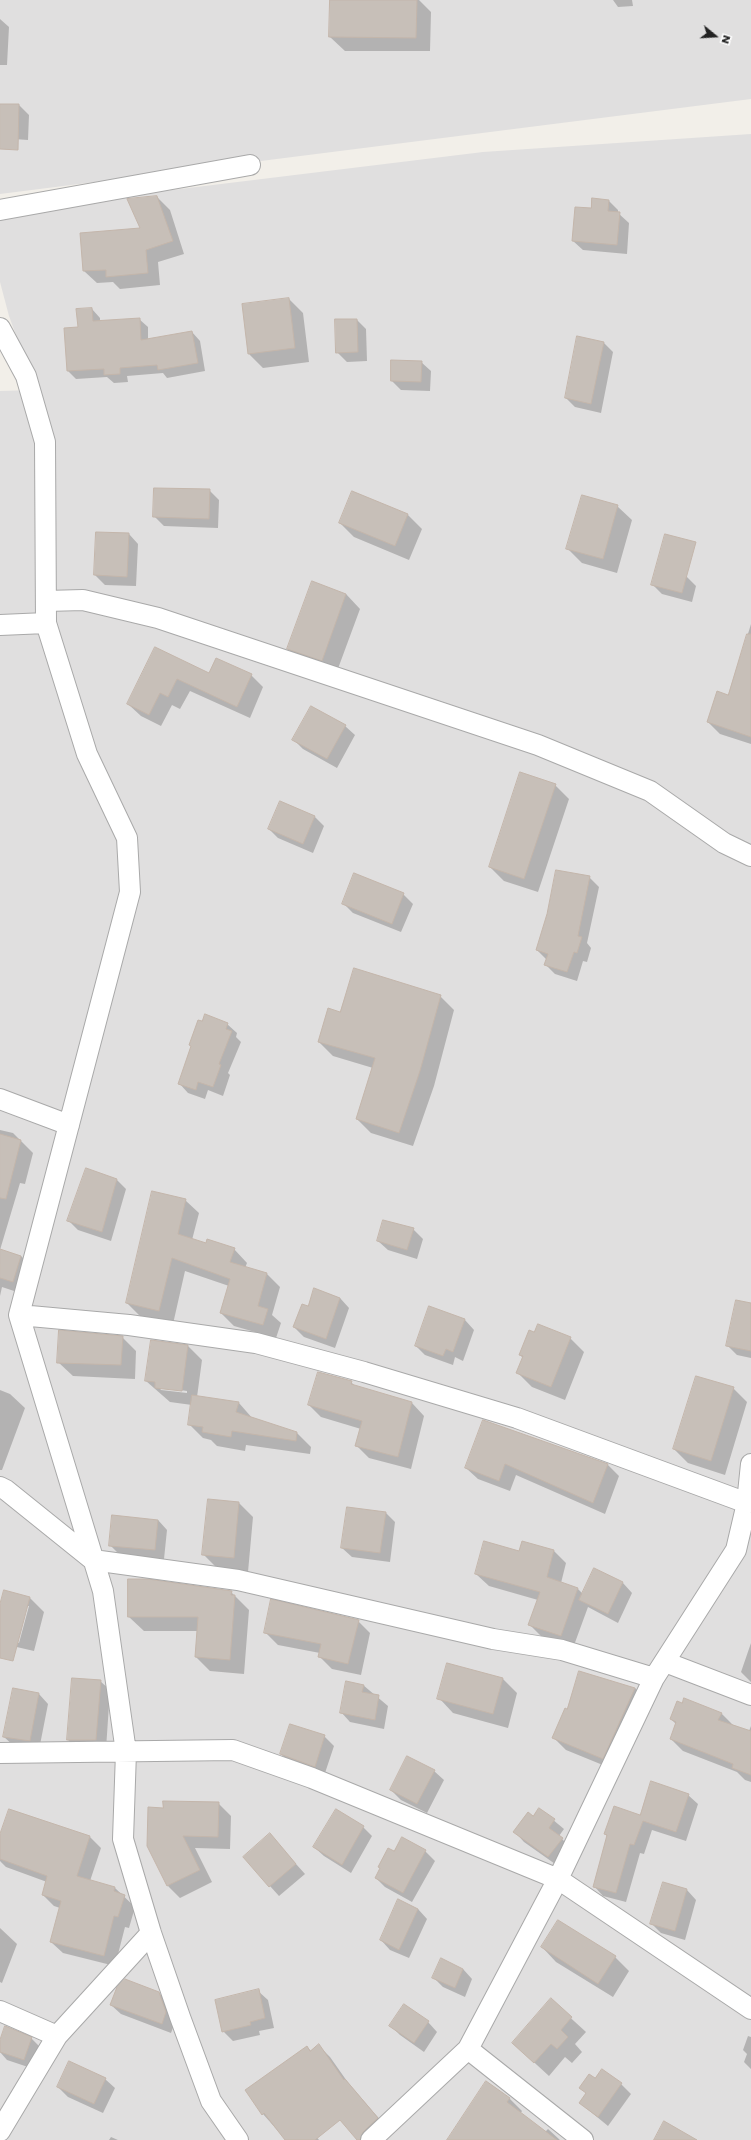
<!DOCTYPE html>
<style>
body{margin:0}
#map{position:relative;width:751px;height:2140px;overflow:hidden;background:#f2efe9;font-family:Poppins,sans-serif}
canvas{display:block}
.north{position:absolute;left:695px;top:16px;width:40px;height:40px;-webkit-text-stroke:3px #fff;paint-order:stroke;rotate:108deg;font-size:11px;font-weight:700;line-height:16px;text-align:center;color:#222}
.north::after{content:'';display:block;margin:auto;width:14px;height:18px;background:#222;clip-path:polygon(50% 0,100% 100%,50% 72%,0 100%)}
</style>
<div id="map">
<canvas width="751" height="2140"></canvas>
<div class="north">N</div>
</div>
<script>
const ctx = document.querySelector('canvas').getContext('2d');
ctx.lineJoin = 'round';
function fillPath(path, color) {
  ctx.fillStyle = color;
  ctx.fill(path, 'evenodd');
}
function trace(path, color, width, dash) {
  ctx.strokeStyle = color;
  ctx.lineWidth = width;
  ctx.lineCap = dash ? 'butt' : 'round';
  ctx.setLineDash(dash || []);
  ctx.stroke(path);
}
fillPath(new Path2D(`
 M 0,0 L 751,0 L 751,99 L 0,194 Z
 M 751,134 L 751,2140 L 0,2140 L 0,391 L 36,390 L 9,316 L 0,282 L 0,211 L 483,152 Z`), '#e0dfdf');
fillPath(new Path2D(`
 M 331,0 L 419,0 L 431,12 L 430,51 L 345,51 L 330,37 Z
 M 613,0 L 632,0 L 633,6 L 618,7 Z
 M 0,19 L 9,27 L 7,65 L 0,65 Z
 M 0,105 L 19,105 L 29,115 L 28,140 L 0,138 Z
 M 157,197 L 170,210 L 184,254 L 158,262 L 160,285 L 120,289 L 113,282 L 97,283 L 84,271 L 81,234 L 141,229 Z
 M 609,201 L 618,210 L 618,213 L 629,223 L 627,254 L 583,250 L 573,241 L 592,210 Z
 M 289,299 L 303,313 L 309,362 L 263,368 L 249,354 Z
 M 92,309 L 100,318 L 100,321 L 139,319 L 148,327 L 148,340 L 192,332 L 200,341 L 205,371 L 167,378 L 163,373 L 127,376 L 128,382 L 114,383 L 107,377 L 76,379 L 68,371 L 79,328 Z
 M 357,320 L 366,329 L 367,361 L 347,362 L 337,352 Z
 M 603,342 L 613,352 L 601,413 L 575,407 L 566,398 Z
 M 421,362 L 431,371 L 430,391 L 401,390 L 392,381 Z
 M 209,490 L 219,500 L 218,528 L 164,526 L 154,516 Z
 M 353,492 L 408,515 L 422,529 L 409,560 L 354,537 L 340,523 Z
 M 617,506 L 632,520 L 617,573 L 582,563 L 568,549 Z
 M 129,534 L 138,544 L 136,586 L 105,585 L 95,575 Z
 M 686,576 L 696,586 L 692,602 L 662,594 L 652,584 Z
 M 346,594 L 360,609 L 336,674 L 303,663 L 288,649 Z
 M 751,624 L 751,744 L 720,734 L 708,722 L 729,696 Z
 M 156,648 L 209,675 L 251,675 L 263,687 L 250,718 L 190,691 L 180,709 L 172,705 L 161,726 L 141,716 L 128,704 Z
 M 345,726 L 355,735 L 337,768 L 303,749 L 294,740 Z
 M 555,785 L 569,799 L 538,892 L 504,881 L 490,867 Z
 M 314,816 L 324,826 L 313,853 L 278,838 L 269,829 Z
 M 589,877 L 599,887 L 587,943 L 591,948 L 587,962 L 583,961 L 577,981 L 555,974 L 545,964 L 547,960 L 537,950 Z
 M 403,894 L 413,904 L 401,932 L 353,913 L 343,903 Z
 M 440,996 L 454,1010 L 434,1086 L 413,1146 L 371,1133 L 357,1119 L 373,1068 L 333,1056 L 319,1042 L 341,1013 Z
 M 227,1024 L 237,1033 L 236,1037 L 241,1042 L 228,1073 L 230,1075 L 223,1096 L 208,1090 L 205,1099 L 188,1093 L 179,1083 Z
 M 0,1130 L 13,1133 L 33,1153 L 25,1184 L 20,1183 L 0,1250 L 21,1256 L 34,1269 L 26,1295 L 2,1287 L 0,1296 Z
 M 117,1180 L 126,1189 L 111,1241 L 78,1230 L 69,1221 Z
 M 185,1200 L 199,1213 L 192,1240 L 206,1245 L 234,1249 L 247,1263 L 245,1268 L 267,1274 L 280,1287 L 272,1315 L 281,1323 L 276,1338 L 234,1326 L 221,1313 L 229,1286 L 185,1271 L 173,1324 L 140,1316 L 127,1303 Z
 M 413,1229 L 423,1239 L 417,1259 L 388,1250 L 378,1241 Z
 M 315,1289 L 340,1298 L 349,1308 L 335,1348 L 304,1337 L 294,1327 L 309,1307 Z
 M 751,1304 L 751,1358 L 737,1355 L 727,1345 Z
 M 465,1320 L 474,1330 L 463,1361 L 455,1357 L 453,1365 L 425,1355 L 416,1346 Z
 M 122,1337 L 136,1351 L 135,1379 L 73,1376 L 58,1362 Z
 M 570,1338 L 584,1352 L 565,1400 L 532,1387 L 518,1373 L 523,1358 L 520,1355 Z
 M 188,1346 L 202,1360 L 197,1397 L 239,1403 L 253,1419 L 297,1433 L 311,1447 L 310,1454 L 246,1445 L 245,1451 L 217,1446 L 211,1440 L 203,1438 L 189,1424 L 192,1405 L 170,1402 L 146,1381 ZM 159,1387 L 187,1391 L 187,1393 L 161,1390 Z
 M 351,1382 L 356,1387 L 412,1403 L 424,1416 L 411,1469 L 369,1458 L 356,1445 L 361,1429 L 321,1417 L 309,1405 Z
 M 733,1388 L 747,1402 L 725,1475 L 688,1463 L 674,1449 Z
 M 0,1390 L 10,1394 L 25,1408 L 2,1470 L 0,1470 Z
 M 484,1421 L 608,1465 L 619,1476 L 605,1514 L 516,1475 L 510,1491 L 478,1479 L 466,1468 Z
 M 239,1503 L 253,1517 L 248,1572 L 218,1569 L 204,1555 Z
 M 386,1513 L 395,1522 L 390,1562 L 352,1557 L 342,1548 Z
 M 158,1520 L 167,1530 L 164,1559 L 120,1555 L 110,1545 Z
 M 554,1551 L 566,1563 L 561,1583 L 578,1589 L 583,1594 L 594,1569 L 623,1583 L 632,1593 L 618,1623 L 588,1607 L 573,1648 L 542,1637 L 529,1624 L 538,1600 L 489,1586 L 476,1574 L 520,1552 Z
 M 4,1591 L 30,1598 L 44,1612 L 34,1651 L 8,1645 L 0,1637 L 0,1608 ZM 27,1606 L 29,1606 L 19,1643 L 17,1642 Z
 M 231,1592 L 249,1610 L 244,1674 L 210,1671 L 196,1657 L 198,1631 L 144,1631 L 129,1617 Z
 M 358,1621 L 370,1633 L 361,1675 L 332,1669 L 319,1656 L 320,1653 L 278,1645 L 265,1632 Z
 M 751,1643 L 751,1682 L 741,1672 Z
 M 448,1664 L 503,1679 L 517,1693 L 508,1728 L 453,1713 L 439,1698 Z
 M 100,1681 L 110,1690 L 106,1749 L 78,1749 L 68,1740 Z
 M 363,1685 L 388,1706 L 384,1729 L 350,1722 L 341,1712 Z
 M 635,1688 L 647,1700 L 615,1770 L 566,1750 L 554,1738 Z
 M 39,1694 L 48,1704 L 39,1750 L 14,1746 L 4,1737 Z
 M 721,1713 L 733,1725 L 749,1731 L 751,1726 L 751,1782 L 745,1780 L 737,1772 L 683,1751 L 671,1739 L 676,1724 L 671,1719 Z
 M 324,1736 L 334,1746 L 324,1776 L 291,1764 L 281,1754 Z
 M 434,1771 L 444,1780 L 427,1813 L 401,1800 L 391,1790 Z
 M 688,1795 L 698,1804 L 686,1841 L 652,1830 L 644,1854 L 640,1853 L 626,1902 L 603,1896 L 594,1886 L 607,1836 L 605,1834 Z
 M 218,1803 L 231,1816 L 230,1849 L 195,1848 L 212,1882 L 180,1898 L 168,1886 L 164,1809 Z
 M 540,1809 L 564,1829 L 559,1836 L 571,1848 L 558,1866 L 524,1842 L 515,1832 L 534,1818 Z
 M 10,1810 L 90,1837 L 101,1848 L 90,1881 L 115,1888 L 135,1907 L 129,1928 L 125,1927 L 115,1966 L 63,1953 L 51,1942 L 60,1908 L 54,1906 L 43,1895 L 47,1882 L 6,1867 L 0,1861 L 0,1840 Z
 M 363,1827 L 372,1836 L 351,1873 L 324,1856 L 314,1847 Z
 M 270,1835 L 305,1874 L 279,1896 L 270,1886 Z
 M 425,1851 L 435,1861 L 412,1902 L 385,1887 L 376,1878 Z
 M 664,1883 L 687,1890 L 696,1900 L 685,1940 L 661,1933 L 652,1924 Z
 M 418,1909 L 427,1919 L 409,1958 L 390,1950 L 381,1940 Z
 M 0,1928 L 17,1944 L 2,1983 L 0,1982 Z
 M 542,1947 L 615,1957 L 629,1971 L 613,1997 L 556,1962 Z
 M 463,1969 L 472,1979 L 465,1997 L 443,1987 L 433,1977 Z
 M 258,1991 L 268,2000 L 274,2028 L 259,2031 L 260,2035 L 233,2041 L 223,2031 Z
 M 158,1992 L 168,2002 L 175,2022 L 171,2033 L 121,2014 L 111,2005 Z
 M 551,2000 L 586,2032 L 575,2044 L 582,2052 L 572,2063 L 565,2057 L 549,2076 L 513,2043 Z
 M 428,2022 L 437,2032 L 424,2052 L 400,2035 L 390,2025 Z
 M 748,2036 L 751,2037 L 751,2069 L 744,2062 L 747,2054 L 743,2050 Z
 M 31,2038 L 41,2048 L 34,2069 L 7,2060 L 0,2052 L 0,2043 Z
 M 319,2046 L 330,2057 L 349,2084 L 389,2130 L 378,2140 L 358,2140 L 308,2080 L 286,2099 L 319,2140 L 286,2140 L 263,2114 L 246,2090 L 307,2047 L 311,2051 Z
 M 105,2079 L 115,2088 L 103,2113 L 68,2097 L 58,2087 Z
 M 595,2080 L 621,2084 L 631,2094 L 608,2126 L 580,2103 Z
 M 509,2098 L 522,2111 L 520,2114 L 545,2132 L 548,2129 L 560,2140 L 448,2140 Z
 M 111,2137 L 118,2140 L 109,2140 Z`), '#0003');
const building = new Path2D(`
 M 330,0 L 417,0 L 416,38 L 329,37 Z
 M 0,104 L 19,104 L 18,150 L 0,149 Z
 M 157,196 L 173,241 L 146,250 L 148,273 L 106,277 L 106,270 L 83,271 L 80,233 L 140,228 L 127,199 Z
 M 592,198 L 609,200 L 608,211 L 620,212 L 617,245 L 572,241 L 575,207 L 591,208 Z
 M 289,298 L 295,348 L 248,354 L 242,304 Z
 M 92,308 L 93,321 L 140,318 L 141,340 L 192,331 L 198,363 L 158,370 L 157,365 L 120,368 L 120,374 L 104,375 L 104,369 L 67,371 L 64,328 L 78,327 L 76,309 Z
 M 335,319 L 357,319 L 358,352 L 336,353 Z
 M 577,336 L 604,342 L 591,404 L 565,398 Z
 M 391,360 L 422,361 L 421,382 L 391,381 Z
 M 154,488 L 210,489 L 209,519 L 153,517 Z
 M 352,491 L 408,514 L 395,546 L 339,523 Z
 M 582,495 L 618,505 L 603,559 L 566,549 Z
 M 96,532 L 129,533 L 127,577 L 94,575 Z
 M 665,534 L 696,542 L 682,593 L 651,585 Z
 M 312,581 L 346,594 L 322,661 L 287,649 Z
 M 747,634 L 751,634 L 751,737 L 707,722 L 717,691 L 728,695 Z
 M 155,647 L 209,673 L 216,658 L 252,674 L 237,707 L 177,679 L 168,697 L 160,693 L 149,715 L 127,704 Z
 M 311,706 L 346,725 L 327,759 L 292,740 Z
 M 520,772 L 556,784 L 524,879 L 489,867 Z
 M 280,801 L 315,816 L 303,844 L 268,829 Z
 M 556,870 L 590,876 L 578,936 L 582,937 L 577,953 L 574,952 L 567,972 L 544,965 L 548,954 L 536,950 L 547,914 Z
 M 354,873 L 404,893 L 392,924 L 342,904 Z
 M 354,968 L 441,995 L 420,1071 L 399,1133 L 356,1119 L 375,1058 L 318,1042 L 328,1008 L 340,1012 Z
 M 205,1014 L 228,1023 L 226,1029 L 232,1031 L 219,1064 L 221,1065 L 213,1087 L 198,1082 L 196,1090 L 178,1084 L 191,1046 L 189,1045 L 198,1020 L 202,1021 Z
 M 0,1134 L 21,1140 L 6,1199 L 0,1198 Z
 M 86,1168 L 117,1179 L 102,1232 L 67,1221 Z
 M 152,1191 L 186,1199 L 178,1234 L 206,1243 L 207,1239 L 235,1248 L 230,1262 L 267,1273 L 258,1306 L 268,1309 L 263,1325 L 220,1313 L 230,1279 L 172,1258 L 159,1311 L 126,1303 Z
 M 383,1220 L 414,1228 L 407,1250 L 377,1241 Z
 M 0,1249 L 21,1256 L 13,1282 L 0,1278 Z
 M 314,1288 L 340,1298 L 326,1339 L 293,1327 L 302,1304 L 308,1306 Z
 M 736,1300 L 751,1303 L 751,1351 L 726,1346 Z
 M 429,1306 L 465,1319 L 453,1352 L 446,1349 L 443,1356 L 415,1346 Z
 M 538,1324 L 571,1337 L 551,1387 L 516,1373 L 523,1356 L 519,1355 L 529,1330 L 534,1332 Z
 M 59,1330 L 123,1336 L 121,1365 L 57,1363 Z
 M 151,1340 L 188,1345 L 182,1391 L 155,1388 L 155,1382 L 145,1381 Z
 M 318,1372 L 352,1381 L 351,1384 L 412,1402 L 398,1457 L 355,1446 L 362,1421 L 308,1405 Z
 M 696,1376 L 734,1387 L 711,1461 L 673,1449 Z
 M 192,1395 L 239,1402 L 236,1412 L 297,1432 L 296,1441 L 232,1431 L 231,1437 L 202,1432 L 203,1427 L 188,1425 Z
 M 483,1420 L 608,1464 L 593,1503 L 505,1464 L 499,1481 L 465,1468 Z
 M 208,1499 L 239,1502 L 234,1558 L 202,1555 Z
 M 347,1507 L 386,1512 L 380,1553 L 341,1548 Z
 M 112,1515 L 158,1520 L 155,1550 L 109,1546 Z
 M 484,1541 L 519,1551 L 522,1541 L 554,1550 L 547,1577 L 578,1588 L 561,1636 L 528,1625 L 540,1592 L 475,1574 Z
 M 594,1568 L 623,1582 L 608,1614 L 579,1600 Z
 M 128,1579 L 148,1579 L 232,1591 L 231,1595 L 235,1595 L 230,1660 L 195,1657 L 198,1617 L 128,1617 Z
 M 4,1590 L 30,1597 L 13,1661 L 0,1658 L 0,1604 Z
 M 271,1599 L 359,1620 L 348,1664 L 318,1657 L 321,1644 L 264,1633 Z
 M 447,1663 L 503,1678 L 493,1714 L 437,1699 Z
 M 579,1671 L 635,1688 L 603,1759 L 552,1738 L 565,1708 L 567,1709 Z
 M 72,1678 L 101,1680 L 96,1740 L 67,1740 Z
 M 346,1681 L 364,1685 L 362,1692 L 379,1695 L 375,1720 L 340,1713 Z
 M 13,1688 L 39,1693 L 30,1741 L 3,1737 Z
 M 684,1698 L 722,1713 L 718,1720 L 751,1731 L 751,1775 L 732,1768 L 733,1764 L 670,1739 L 676,1722 L 670,1719 L 677,1701 L 682,1703 Z
 M 290,1724 L 325,1735 L 315,1767 L 280,1754 Z
 M 407,1756 L 435,1770 L 417,1804 L 390,1790 Z
 M 651,1781 L 689,1794 L 676,1832 L 643,1821 L 634,1845 L 630,1844 L 616,1893 L 593,1887 L 607,1835 L 604,1834 L 614,1806 L 640,1815 Z
 M 163,1801 L 219,1802 L 218,1837 L 183,1836 L 200,1870 L 167,1886 L 147,1846 L 148,1807 L 163,1808 Z
 M 539,1808 L 555,1819 L 549,1828 L 563,1838 L 548,1857 L 513,1832 L 528,1812 L 533,1816 Z
 M 9,1809 L 90,1836 L 77,1876 L 115,1887 L 114,1891 L 125,1895 L 118,1917 L 114,1916 L 104,1956 L 50,1942 L 61,1901 L 42,1895 L 47,1876 L 0,1859 L 0,1834 Z
 M 336,1809 L 364,1826 L 342,1865 L 313,1847 Z
 M 270,1833 L 296,1864 L 269,1887 L 243,1857 Z
 M 402,1837 L 426,1850 L 403,1893 L 375,1878 L 380,1868 L 378,1867 L 388,1848 L 394,1851 Z
 M 663,1882 L 687,1889 L 675,1931 L 650,1924 Z
 M 398,1899 L 418,1909 L 399,1950 L 380,1940 Z
 M 558,1920 L 616,1956 L 598,1984 L 541,1947 Z
 M 441,1958 L 463,1969 L 455,1988 L 432,1978 Z
 M 125,1979 L 159,1992 L 166,2012 L 162,2024 L 110,2005 L 117,1987 Z
 M 259,1989 L 265,2018 L 250,2022 L 251,2025 L 222,2032 L 215,2000 Z
 M 551,1998 L 572,2017 L 561,2030 L 568,2037 L 557,2049 L 551,2044 L 534,2063 L 512,2043 Z
 M 404,2004 L 429,2021 L 414,2043 L 389,2026 Z
 M 5,2026 L 32,2037 L 24,2060 L 0,2052 L 0,2040 Z
 M 319,2044 L 344,2080 L 345,2079 L 378,2118 L 363,2132 L 360,2140 L 357,2140 L 340,2120 L 315,2140 L 285,2140 L 264,2113 L 262,2115 L 245,2090 L 307,2046 L 310,2051 Z
 M 69,2061 L 106,2078 L 94,2104 L 57,2087 Z
 M 602,2069 L 622,2083 L 598,2117 L 579,2103 L 586,2093 L 579,2088 L 589,2074 L 595,2078 Z
 M 486,2081 L 510,2098 L 507,2102 L 557,2140 L 447,2140 Z
 M 664,2121 L 697,2140 L 654,2140 Z`);
fillPath(building, '#c7bfb8');
trace(building, '#c4b6ab', 1);
const street = new Path2D(`
 M 0,210 L 250,165
 M 0,328 L 26,376 L 45,442 L 46,623 L 87,754 L 127,838 L 130,892 L 19,1315 L 103,1591 L 126,1752 L 123,1839 L 151,1933 L 180,2017 L 211,2101 L 238,2140
 M 46,601 L 83,600 L 158,618 L 538,745 L 650,791 L 724,843 L 751,856
 M 0,625 L 46,623
 M 0,1099 L 69,1125
 M 19,1315 L 129,1325 L 256,1343 L 364,1372 L 517,1418 L 747,1503
 M 0,1487 L 6,1490 L 93,1560 L 238,1580 L 493,1639 L 562,1650 L 654,1678
 M 665,1662 L 751,1695
 M 0,1753 L 233,1750 L 312,1778 L 558,1879 L 751,2009
 M 0,2011 L 57,2036
 M 468,2049 L 583,2140
 M 0,2131 L 57,2036 L 151,1933
 M 371,2140 L 468,2049 L 558,1879 L 654,1678 L 736,1550 L 747,1503 L 751,1464`);
trace(street, '#a9a9a9', 22);
trace(street, '#fff', 20);
</script>
